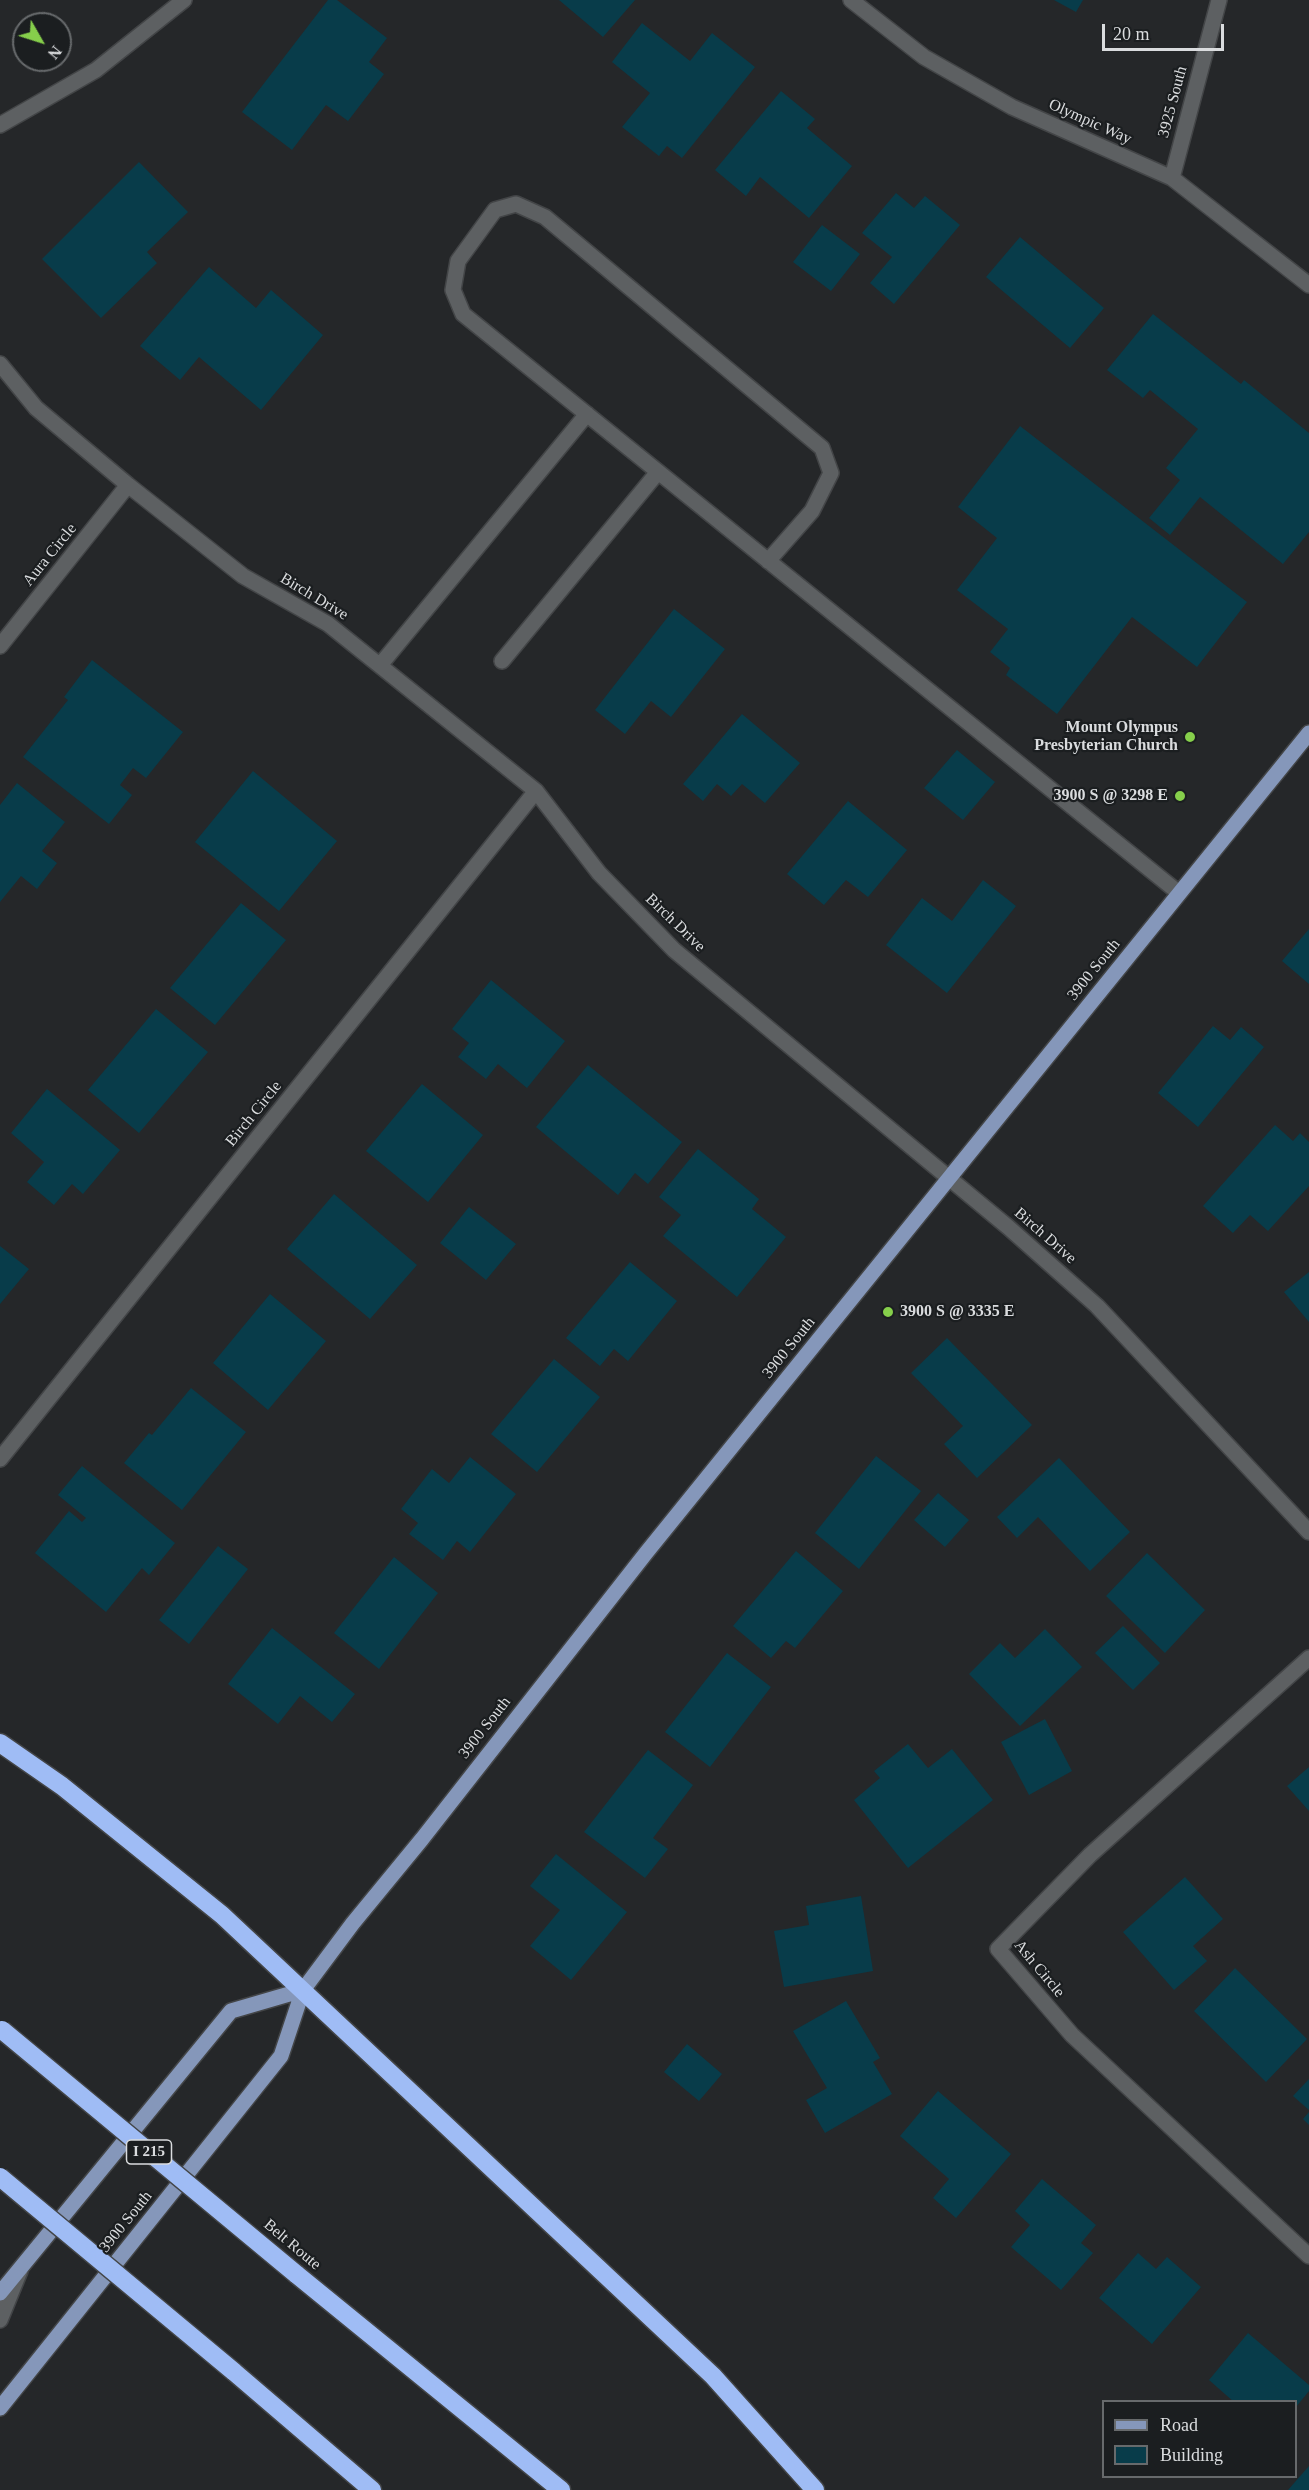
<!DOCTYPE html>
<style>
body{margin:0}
#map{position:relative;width:1309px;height:2490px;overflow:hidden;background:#252729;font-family:"Times New Roman",serif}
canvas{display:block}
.legend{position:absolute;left:1102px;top:2400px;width:195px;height:78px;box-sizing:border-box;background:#1b1e20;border:2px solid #676a6c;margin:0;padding:8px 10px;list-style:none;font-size:18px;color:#dadcde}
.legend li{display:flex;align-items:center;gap:12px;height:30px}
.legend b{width:30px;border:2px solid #676a6c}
.north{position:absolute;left:12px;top:12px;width:60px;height:60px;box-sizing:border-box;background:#1b1e20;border:2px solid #676a6c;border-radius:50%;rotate:129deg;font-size:16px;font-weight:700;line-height:24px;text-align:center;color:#dadcde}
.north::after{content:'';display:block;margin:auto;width:21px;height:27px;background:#86cf4b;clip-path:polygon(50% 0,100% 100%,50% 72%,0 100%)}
.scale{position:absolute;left:1102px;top:24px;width:122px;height:27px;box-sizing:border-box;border:3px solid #dadcde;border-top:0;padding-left:8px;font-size:18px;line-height:21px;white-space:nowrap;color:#dadcde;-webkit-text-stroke:4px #1b1e20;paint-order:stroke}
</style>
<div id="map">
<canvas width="1309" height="2490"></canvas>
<ul class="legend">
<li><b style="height:8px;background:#8597ba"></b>Road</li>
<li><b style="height:16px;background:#083c4a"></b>Building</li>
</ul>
<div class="north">N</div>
<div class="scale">20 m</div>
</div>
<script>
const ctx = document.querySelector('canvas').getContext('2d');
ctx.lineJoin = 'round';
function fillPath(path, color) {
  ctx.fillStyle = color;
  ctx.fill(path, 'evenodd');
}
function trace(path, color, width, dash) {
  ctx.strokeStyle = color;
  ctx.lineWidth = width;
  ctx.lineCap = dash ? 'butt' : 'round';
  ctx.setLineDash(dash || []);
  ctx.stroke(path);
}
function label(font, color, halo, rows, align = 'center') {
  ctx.font = font + ' "Times New Roman",serif';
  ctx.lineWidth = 4.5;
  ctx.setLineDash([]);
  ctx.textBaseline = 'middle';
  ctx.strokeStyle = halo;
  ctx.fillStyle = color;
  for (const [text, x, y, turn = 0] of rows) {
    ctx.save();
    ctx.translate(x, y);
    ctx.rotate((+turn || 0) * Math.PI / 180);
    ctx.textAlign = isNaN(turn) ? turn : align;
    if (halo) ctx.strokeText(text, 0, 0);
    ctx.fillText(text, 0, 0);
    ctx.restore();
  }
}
fillPath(new Path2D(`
 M 328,0 L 337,0 L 387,38 L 369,62 L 384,74 L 348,121 L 326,105 L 292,150 L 242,112 Z
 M 559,0 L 635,0 L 603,37 Z
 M 1054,0 L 1083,0 L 1076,12 Z
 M 642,23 L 690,61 L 712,33 L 755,67 L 682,158 L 667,146 L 659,156 L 622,127 L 650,93 L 612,62 Z
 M 781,91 L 815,119 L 807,128 L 852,166 L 809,218 L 760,177 L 746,196 L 715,170 Z
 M 139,162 L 188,212 L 147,252 L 157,263 L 101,318 L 42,259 Z
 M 896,193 L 914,208 L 925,196 L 960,225 L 894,304 L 870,283 L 892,257 L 862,233 Z
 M 822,225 L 860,254 L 831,291 L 793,262 Z
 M 1020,237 L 1104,308 L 1070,348 L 986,277 Z
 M 209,267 L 256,308 L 271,290 L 323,335 L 261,410 L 199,357 L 180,380 L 140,346 Z
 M 1153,314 L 1241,384 L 1244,380 L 1309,433 L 1309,532 L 1283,564 L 1200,497 L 1170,535 L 1149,518 L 1180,480 L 1166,468 L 1198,429 L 1150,390 L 1143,398 L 1107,370 Z
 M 1020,426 L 1247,602 L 1197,667 L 1132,617 L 1057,714 L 1006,675 L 1010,668 L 990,652 L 1008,629 L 957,590 L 997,538 L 958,507 Z
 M 674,609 L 725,649 L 671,717 L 651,701 L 625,734 L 595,710 Z
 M 92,660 L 183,732 L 146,778 L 133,768 L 120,785 L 132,795 L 109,824 L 23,757 L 68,700 L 64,697 Z
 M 742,714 L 800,763 L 765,803 L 742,784 L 731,796 L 717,784 L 703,801 L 683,784 Z
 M 957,750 L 995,782 L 963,820 L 924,788 Z
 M 253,771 L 337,841 L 279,911 L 195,842 Z
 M 17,783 L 65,822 L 42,851 L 57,863 L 37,889 L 21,876 L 0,902 L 0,805 Z
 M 848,801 L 907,850 L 868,897 L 846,880 L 824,905 L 787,874 Z
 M 983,880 L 1016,906 L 947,993 L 886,945 L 922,898 L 952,921 Z
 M 241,903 L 286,940 L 215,1025 L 170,988 Z
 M 1309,929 L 1309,984 L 1282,961 Z
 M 491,980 L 565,1041 L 527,1088 L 498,1064 L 486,1079 L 458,1057 L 469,1043 L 452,1029 Z
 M 156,1009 L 208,1052 L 139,1133 L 88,1090 Z
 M 1213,1026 L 1230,1040 L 1241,1027 L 1264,1047 L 1198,1127 L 1158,1093 Z
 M 588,1065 L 682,1142 L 648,1184 L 635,1173 L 618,1195 L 536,1127 Z
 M 422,1084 L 483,1135 L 428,1202 L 366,1151 Z
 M 47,1089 L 120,1150 L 83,1194 L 72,1184 L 54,1205 L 27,1182 L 44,1162 L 11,1133 Z
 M 1275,1125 L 1293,1141 L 1300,1133 L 1309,1142 L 1309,1186 L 1268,1231 L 1250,1215 L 1233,1233 L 1203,1206 Z
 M 698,1149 L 759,1199 L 752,1209 L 786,1237 L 737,1297 L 663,1236 L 681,1215 L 659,1197 Z
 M 334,1194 L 417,1265 L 370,1319 L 287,1249 Z
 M 469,1207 L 516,1244 L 486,1280 L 440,1243 Z
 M 0,1246 L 29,1269 L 0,1304 Z
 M 630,1262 L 677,1301 L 628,1361 L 614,1349 L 600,1366 L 566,1338 Z
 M 1309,1272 L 1309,1322 L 1284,1292 Z
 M 270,1294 L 326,1341 L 268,1410 L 213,1363 Z
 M 947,1338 L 1032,1425 L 977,1478 L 944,1444 L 963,1426 L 911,1373 Z
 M 554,1359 L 600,1397 L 537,1472 L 491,1434 Z
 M 191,1388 L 246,1432 L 182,1510 L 124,1463 L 149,1433 L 152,1435 Z
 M 876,1456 L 921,1491 L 859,1569 L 815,1533 Z
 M 470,1457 L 516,1494 L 470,1552 L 457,1541 L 443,1560 L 409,1534 L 418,1523 L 401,1509 L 432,1469 L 449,1483 Z
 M 1059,1458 L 1130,1532 L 1090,1571 L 1038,1517 L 1017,1538 L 997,1517 Z
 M 82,1466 L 175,1543 L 149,1575 L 142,1568 L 106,1612 L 35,1553 L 69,1511 L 82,1522 L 86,1518 L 58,1495 Z
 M 938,1493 L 969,1520 L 945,1547 L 914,1520 Z
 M 218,1546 L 248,1569 L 189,1644 L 159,1620 Z
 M 796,1551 L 843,1591 L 795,1648 L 786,1641 L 771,1658 L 733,1626 Z
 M 1147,1553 L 1205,1610 L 1165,1653 L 1106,1596 Z
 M 394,1557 L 438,1593 L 379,1669 L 334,1633 Z
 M 1123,1626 L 1160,1663 L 1133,1690 L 1095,1653 Z
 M 272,1628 L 355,1694 L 332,1722 L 300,1696 L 278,1724 L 228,1684 Z
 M 1045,1629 L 1082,1667 L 1020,1726 L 969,1674 L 1000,1643 L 1015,1658 Z
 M 727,1653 L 771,1687 L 710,1767 L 665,1732 Z
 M 1045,1719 L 1072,1771 L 1029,1795 L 1001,1742 Z
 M 908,1744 L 928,1768 L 952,1749 L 993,1800 L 908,1868 L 854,1800 L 880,1778 L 874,1771 Z
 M 648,1750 L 693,1785 L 653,1838 L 668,1849 L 645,1878 L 584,1832 Z
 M 1309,1767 L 1309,1811 L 1287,1786 Z
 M 556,1854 L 627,1912 L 571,1980 L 530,1946 L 560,1910 L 530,1886 Z
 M 1185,1877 L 1223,1919 L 1193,1946 L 1207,1961 L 1174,1990 L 1123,1932 Z
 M 861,1896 L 873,1971 L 784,1987 L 774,1931 L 809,1925 L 806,1906 Z
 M 1235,1968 L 1307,2039 L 1266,2082 L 1194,2011 Z
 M 846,2001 L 880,2058 L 873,2062 L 892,2094 L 825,2133 L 806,2100 L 827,2088 L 793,2031 Z
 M 687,2044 L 722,2074 L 699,2101 L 664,2072 Z
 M 1309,2079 L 1309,2110 L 1293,2096 Z
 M 938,2091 L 1011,2154 L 956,2218 L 933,2198 L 949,2179 L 900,2136 Z
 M 1309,2112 L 1309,2125 L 1303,2119 Z
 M 1042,2179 L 1096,2225 L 1081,2243 L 1093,2253 L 1061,2290 L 1011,2247 L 1030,2225 L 1015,2211 Z
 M 1138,2253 L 1156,2269 L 1167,2257 L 1201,2287 L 1152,2344 L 1099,2298 Z
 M 1248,2333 L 1309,2385 L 1309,2391 L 1296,2407 L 1296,2402 L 1234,2402 L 1209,2380 Z
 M 1309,2466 L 1309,2490 L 1288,2490 Z`), '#083c4a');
const minor = new Path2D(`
 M 851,0 L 924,57 L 1012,107 L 1172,178 L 1309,285
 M 0,125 L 96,70 L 184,0
 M 1172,178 L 1219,0
 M 0,364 L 36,408 L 128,485 L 243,576 L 328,624 L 536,791 L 599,873 L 674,950 L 1008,1227 L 1097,1306 L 1309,1532
 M 768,561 L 812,511 L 831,473 L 822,448 L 545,217 L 516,204 L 495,210 L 458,261 L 453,290 L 463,314 L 1179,893
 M 0,646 L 128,485
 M 502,661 L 658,472
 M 381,664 L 587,414
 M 0,1459 L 536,791
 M 1309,1658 L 1090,1855 L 998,1949 L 1072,2035 L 1309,2256
 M 0,2320 L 20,2271`);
const major = new Path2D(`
 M 0,2293 L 231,2011 L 303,1990
 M 0,2408 L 281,2056 L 303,1990 L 353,1923 L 422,1839 L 646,1553 L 1309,733`);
const highway = new Path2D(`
 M 0,1743 L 62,1786 L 222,1915 L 713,2376 L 815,2490
 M 296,2274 L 561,2490
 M 233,2371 L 372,2490`);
trace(minor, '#434547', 18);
trace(major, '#434547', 18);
trace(highway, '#434547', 21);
trace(minor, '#5d6062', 15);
trace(major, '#8597ba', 15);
trace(highway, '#9fbcf5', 18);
const highwayBridge = new Path2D(`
 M 2,2030 L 296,2274
 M 0,2177 L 233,2371`);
trace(highwayBridge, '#434547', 21, []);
trace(highwayBridge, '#9fbcf5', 18);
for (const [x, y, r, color] of [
 [1190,737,6,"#86cf4b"],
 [1180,796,6,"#86cf4b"],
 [888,1312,6,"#86cf4b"]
]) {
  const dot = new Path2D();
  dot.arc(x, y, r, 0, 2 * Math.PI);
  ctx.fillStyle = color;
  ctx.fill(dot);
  trace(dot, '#1b1e20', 2);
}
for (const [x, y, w] of [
 [149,2152,45]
]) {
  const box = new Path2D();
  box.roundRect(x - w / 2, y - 12, w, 24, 4.5);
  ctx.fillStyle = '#1b1e20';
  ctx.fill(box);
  trace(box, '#dadcde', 1.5);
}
label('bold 15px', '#dadcde', null, [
 ["I 215",149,2152]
]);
label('16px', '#dadcde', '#1b1e20', [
 ["3925 South",1173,102,-75],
 ["Olympic Way",1090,122,24],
 ["Aura Circle",50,555,-51],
 ["Birch Drive",314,597,31],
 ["Birch Drive",675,923,44],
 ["3900 South",1094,970,-51],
 ["Birch Circle",254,1114,-51],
 ["Birch Drive",1045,1236,41],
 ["3900 South",789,1348,-51],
 ["3900 South",485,1728,-52],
 ["Ash Circle",1039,1969,50],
 ["3900 South",126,2222,-51],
 ["Belt Route",292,2245,40]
]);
label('bold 16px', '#dadcde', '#1b1e20', [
 ["Mount Olympus",1178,728],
 ["Presbyterian Church",1178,746],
 ["3900 S @ 3298 E",1168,796],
 ["3900 S @ 3335 E",900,1312,"left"]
], 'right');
</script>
